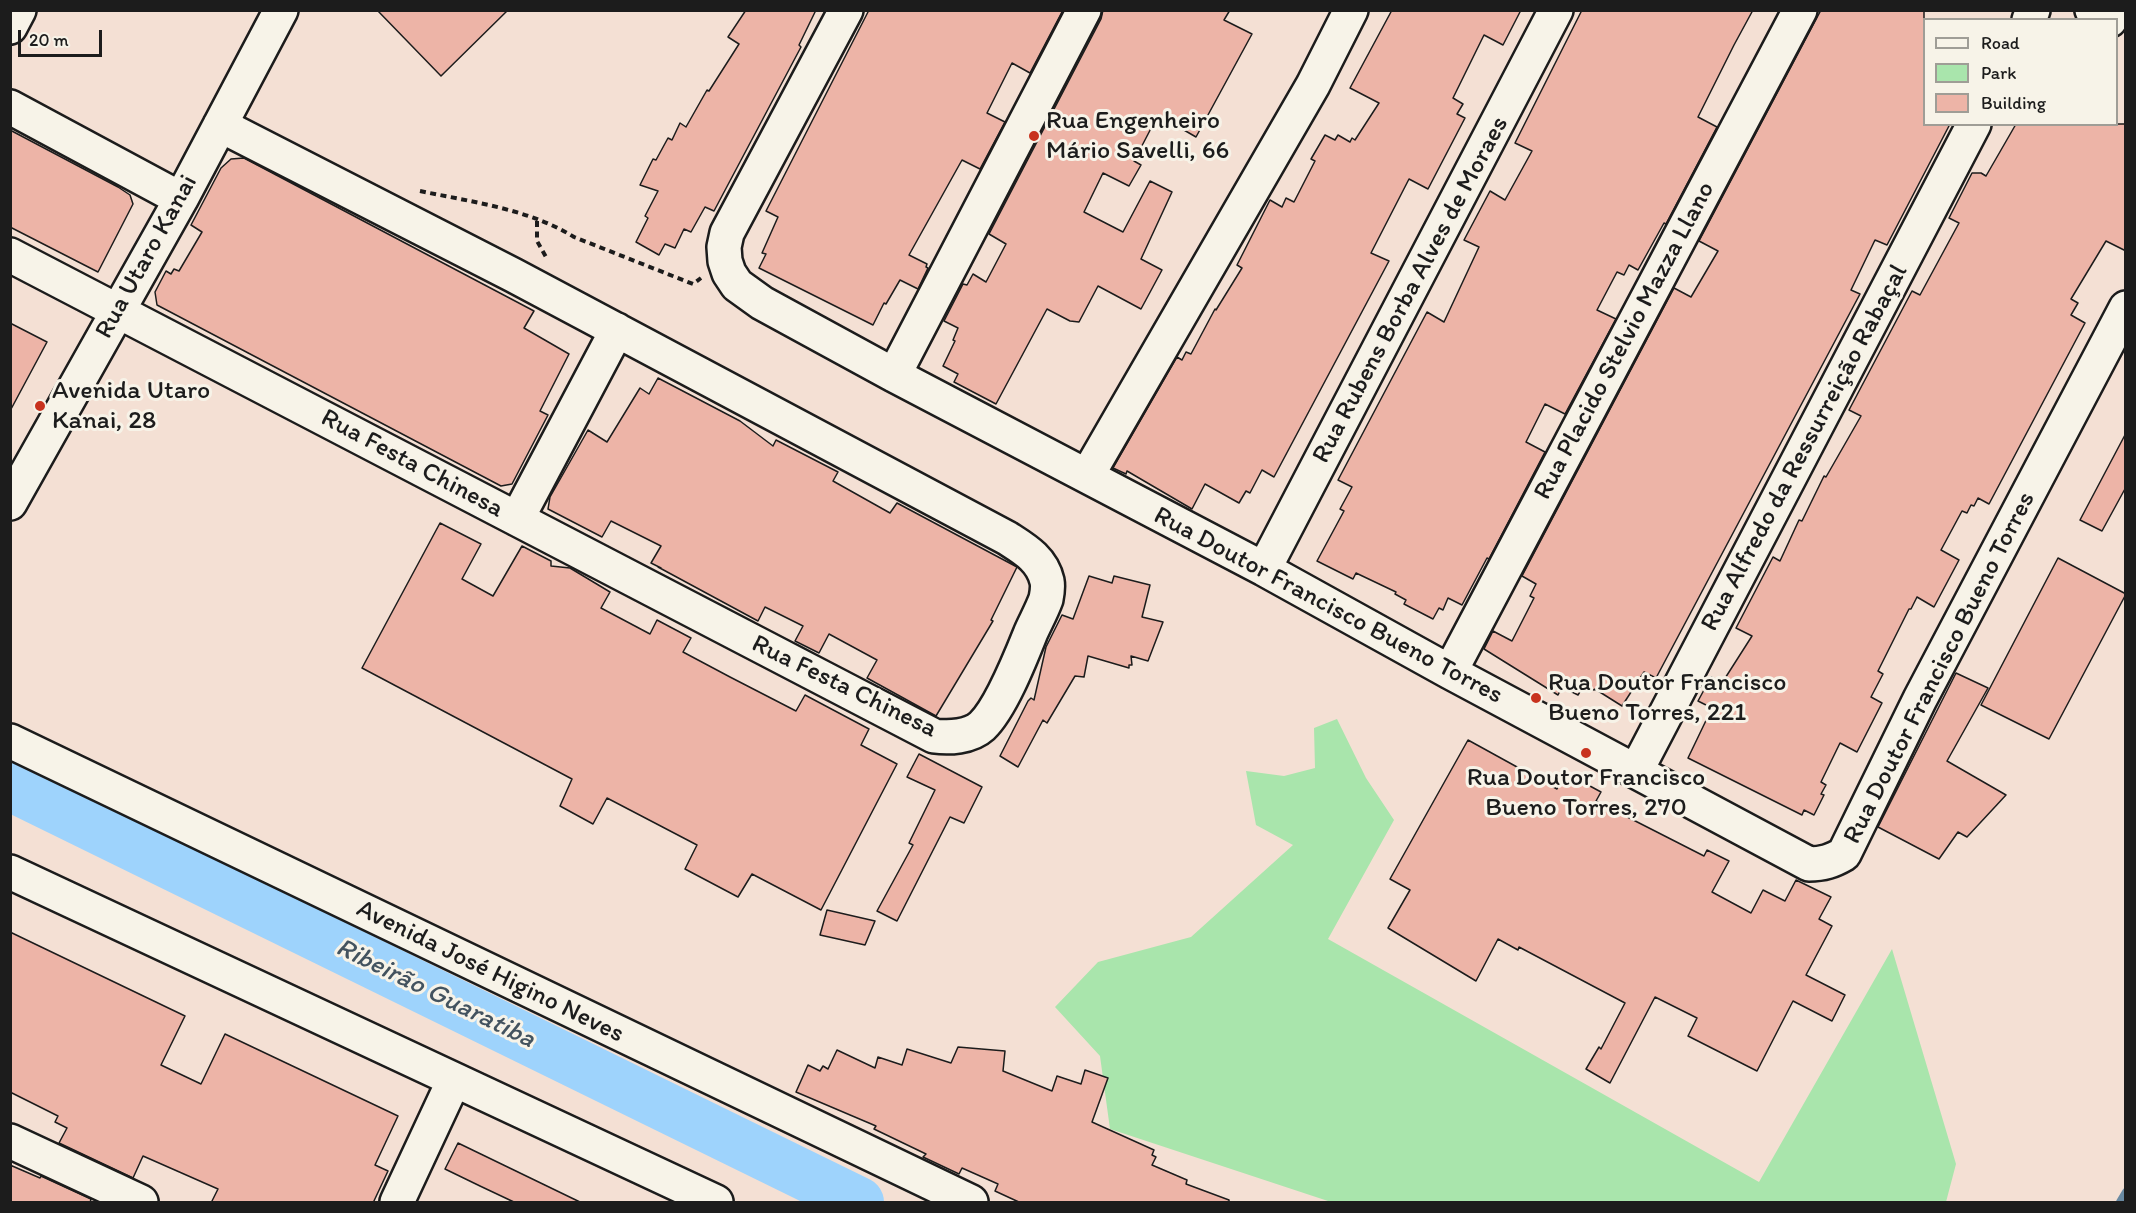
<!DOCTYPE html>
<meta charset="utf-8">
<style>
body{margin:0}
#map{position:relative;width:2136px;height:1213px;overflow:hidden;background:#f4e0d4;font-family:Itim,sans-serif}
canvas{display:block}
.frame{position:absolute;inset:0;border:12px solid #1c1c1c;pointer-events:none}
.legend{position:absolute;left:1923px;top:18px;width:195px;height:108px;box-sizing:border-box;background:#f7f3e8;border:2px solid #9f9d96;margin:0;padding:8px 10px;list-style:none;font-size:18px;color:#1c1c1c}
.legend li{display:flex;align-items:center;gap:12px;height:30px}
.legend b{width:30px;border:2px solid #9f9d96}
.scale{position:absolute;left:18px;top:30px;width:84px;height:27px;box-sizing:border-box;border:3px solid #1c1c1c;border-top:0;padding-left:8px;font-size:18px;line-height:21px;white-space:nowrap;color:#1c1c1c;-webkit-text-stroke:4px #f7f3e8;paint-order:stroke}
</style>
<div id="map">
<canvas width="2136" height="1213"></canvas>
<div class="frame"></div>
<ul class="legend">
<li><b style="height:8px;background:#f7f3e8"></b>Road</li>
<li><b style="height:16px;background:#a9e5ac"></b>Park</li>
<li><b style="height:16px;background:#edb4a7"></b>Building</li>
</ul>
<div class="scale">20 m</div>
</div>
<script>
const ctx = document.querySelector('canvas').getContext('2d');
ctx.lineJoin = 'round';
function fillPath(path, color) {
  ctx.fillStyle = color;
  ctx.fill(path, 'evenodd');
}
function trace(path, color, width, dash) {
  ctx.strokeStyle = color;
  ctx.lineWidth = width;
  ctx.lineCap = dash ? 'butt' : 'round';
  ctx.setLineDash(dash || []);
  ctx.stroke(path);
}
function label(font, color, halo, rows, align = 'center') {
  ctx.font = font + ' Itim,sans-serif';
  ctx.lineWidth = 6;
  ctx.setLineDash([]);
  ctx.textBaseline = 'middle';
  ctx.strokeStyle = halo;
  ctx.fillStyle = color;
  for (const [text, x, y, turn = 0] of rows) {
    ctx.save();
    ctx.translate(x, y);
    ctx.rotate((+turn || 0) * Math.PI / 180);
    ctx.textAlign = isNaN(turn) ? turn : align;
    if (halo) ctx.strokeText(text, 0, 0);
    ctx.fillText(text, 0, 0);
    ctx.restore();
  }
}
fillPath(new Path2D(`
 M 1337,719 L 1366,778 L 1394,820 L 1328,939 L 1759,1182 L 1892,949 L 1956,1164 L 1946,1202 L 1331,1202 L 1110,1129 L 1100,1056 L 1055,1007 L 1098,962 L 1191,937 L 1293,845 L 1256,825 L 1246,771 L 1284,776 L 1315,768 L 1314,728 Z`), '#a9e5ac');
trace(new Path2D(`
 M 2120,1202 L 2126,1192`), '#6a8aa2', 8);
trace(new Path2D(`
 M 10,786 L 859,1202`), '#9ed3fc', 50);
const building = new Path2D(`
 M 377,10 L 508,10 L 441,76 Z
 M 746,10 L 816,10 L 799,45 L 801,47 L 714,211 L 705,207 L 691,232 L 684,229 L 675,248 L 665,244 L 659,255 L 636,242 L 648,218 L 645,216 L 658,191 L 640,185 L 653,159 L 656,160 L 668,138 L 672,140 L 680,123 L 686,127 L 707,90 L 709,91 L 739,44 L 728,37 Z
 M 869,10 L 1063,10 L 1030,73 L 1012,63 L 987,113 L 1005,122 L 980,169 L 962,160 L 909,255 L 927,264 L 926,267 L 928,268 L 918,289 L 900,280 L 886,304 L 884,303 L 873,325 L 759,268 L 766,254 L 762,253 L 778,217 L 766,211 Z
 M 1103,10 L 1230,10 L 1224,20 L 1252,34 L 1196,137 L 1158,115 L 1134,161 L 1141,165 L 1129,186 L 1103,173 L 1084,212 L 1123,232 L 1150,181 L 1172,192 L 1141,259 L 1162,270 L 1141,309 L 1098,286 L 1079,322 L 1070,321 L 1047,309 L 996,404 L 954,382 L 958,374 L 943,366 L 955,341 L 953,340 L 958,328 L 944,321 L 963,284 L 967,285 L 973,274 L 986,282 L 1006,244 L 989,234 L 1101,19 Z
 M 1392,10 L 1521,10 L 1503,45 L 1484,35 L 1453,98 L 1463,104 L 1457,114 L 1465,118 L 1428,189 L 1409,179 L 1371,253 L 1389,261 L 1274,477 L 1262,470 L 1250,493 L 1246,491 L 1239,503 L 1205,484 L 1192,509 L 1127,471 L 1126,474 L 1113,468 L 1177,357 L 1182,360 L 1186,352 L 1191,354 L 1215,309 L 1216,310 L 1242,268 L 1237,265 L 1270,200 L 1282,207 L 1286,198 L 1294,202 L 1315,161 L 1311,159 L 1325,135 L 1335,140 L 1338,135 L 1350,142 L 1352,138 L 1355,140 L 1379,103 L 1350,88 Z
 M 1582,10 L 1753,10 L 1734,45 L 1698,117 L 1717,127 L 1666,224 L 1664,223 L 1638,270 L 1629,265 L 1624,275 L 1617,272 L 1597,310 L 1616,319 L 1565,414 L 1545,404 L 1526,442 L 1545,452 L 1489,559 L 1487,558 L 1462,605 L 1448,598 L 1443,610 L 1439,608 L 1433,619 L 1404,604 L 1406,600 L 1395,594 L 1396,592 L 1356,573 L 1353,579 L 1317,561 L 1344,511 L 1340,509 L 1352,487 L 1338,480 L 1427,312 L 1444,322 L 1479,247 L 1464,240 L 1490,191 L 1505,200 L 1532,151 L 1515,143 Z
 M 1821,10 L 1924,10 L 1924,124 L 1950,124 L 1887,245 L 1875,240 L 1851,290 L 1860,294 L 1656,678 L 1644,672 L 1622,706 L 1595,689 L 1594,690 L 1584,685 L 1578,695 L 1562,687 L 1558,695 L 1484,649 L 1493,631 L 1512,641 L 1534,598 L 1530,596 L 1536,584 L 1522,576 L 1674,288 L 1691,297 L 1718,251 L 1699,241 Z
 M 2016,124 L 2126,124 L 2126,251 L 2106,241 L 2071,299 L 2078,303 L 2071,315 L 2085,323 L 1989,504 L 1978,498 L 1974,506 L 1971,505 L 1967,513 L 1962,511 L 1941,550 L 1959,560 L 1934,607 L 1917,597 L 1911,609 L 1909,609 L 1878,671 L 1883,674 L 1871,697 L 1882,703 L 1857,752 L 1840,743 L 1821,782 L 1826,785 L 1821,794 L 1824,795 L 1814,815 L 1804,810 L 1802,815 L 1688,758 L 1712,708 L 1698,701 L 1711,677 L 1722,683 L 1752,636 L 1736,628 L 1773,557 L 1780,561 L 1799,520 L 1802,521 L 1824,476 L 1826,477 L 1861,416 L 1849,410 L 1912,291 L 1920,295 L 1959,223 L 1949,218 L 1972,173 L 1981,173 L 1986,176 Z
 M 10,130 L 118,187 L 130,195 L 133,204 L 98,272 L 10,227 Z
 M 244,158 L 534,311 L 524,328 L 569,354 L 540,411 L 548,415 L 512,484 L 501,486 L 157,305 L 155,292 L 166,271 L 171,274 L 174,269 L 179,271 L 202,232 L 191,225 L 221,168 L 231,159 Z
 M 10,323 L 47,342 L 10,411 Z
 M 658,378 L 740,421 L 773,446 L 776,440 L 838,472 L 833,481 L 890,513 L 897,503 L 1017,567 L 991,620 L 993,621 L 936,716 L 867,678 L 877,660 L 829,634 L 819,653 L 795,641 L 803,626 L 765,607 L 758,621 L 658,567 L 661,568 L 651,563 L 661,546 L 611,521 L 602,537 L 548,509 L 550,497 L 588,430 L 607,442 L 640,388 L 649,394 Z
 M 2126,433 L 2126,487 L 2102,531 L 2080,520 Z
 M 440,523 L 481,544 L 462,579 L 493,596 L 522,546 L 551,561 L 551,566 L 570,568 L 610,592 L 601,608 L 650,634 L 657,620 L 691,638 L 683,652 L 730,677 L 796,711 L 805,695 L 869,729 L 861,745 L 897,764 L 821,910 L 752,874 L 738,897 L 685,869 L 697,845 L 607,798 L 593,824 L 560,806 L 572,779 L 362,668 Z
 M 2058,558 L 2126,594 L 2049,739 L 1981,705 Z
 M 1089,576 L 1112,583 L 1114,576 L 1150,585 L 1142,617 L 1163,622 L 1148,661 L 1131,656 L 1132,665 L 1129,665 L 1129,668 L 1088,656 L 1084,677 L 1075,676 L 1047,723 L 1043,720 L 1018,767 L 1000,756 L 1028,701 L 1031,698 L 1034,700 L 1046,647 L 1062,615 L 1073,619 Z
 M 1956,673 L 1988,688 L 1947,761 L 2006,795 L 1967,837 L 1958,832 L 1939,859 L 1878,827 Z
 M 1468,740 L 1557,789 L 1564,772 L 1601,792 L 1596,801 L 1704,856 L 1707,850 L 1729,861 L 1712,892 L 1751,913 L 1763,890 L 1785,901 L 1796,880 L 1831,897 L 1819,919 L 1832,926 L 1806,975 L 1845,995 L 1832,1021 L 1793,1001 L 1757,1071 L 1688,1036 L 1697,1018 L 1655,997 L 1610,1083 L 1586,1069 L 1599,1047 L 1601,1049 L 1625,1003 L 1519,947 L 1518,950 L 1498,939 L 1476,981 L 1388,928 L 1410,890 L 1390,879 Z
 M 919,754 L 982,787 L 964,823 L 950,817 L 897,921 L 877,911 L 913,845 L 909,843 L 935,790 L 907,777 Z
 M 827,910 L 875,921 L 865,945 L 820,935 Z
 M 10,932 L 185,1016 L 161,1065 L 201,1084 L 225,1034 L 398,1116 L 375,1165 L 388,1171 L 373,1203 L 211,1203 L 218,1189 L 143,1156 L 133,1178 L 59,1143 L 67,1128 L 55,1122 L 58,1116 L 10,1092 Z
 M 958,1047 L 1005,1051 L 1003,1071 L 1052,1091 L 1057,1076 L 1081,1084 L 1085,1070 L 1108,1078 L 1092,1122 L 1154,1150 L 1152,1155 L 1156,1157 L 1152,1165 L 1187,1180 L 1186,1184 L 1229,1200 L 1229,1203 L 1021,1203 L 995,1191 L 998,1184 L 962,1168 L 959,1174 L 923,1157 L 926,1154 L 874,1129 L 876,1126 L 796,1092 L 808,1065 L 820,1071 L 823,1066 L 828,1069 L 837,1050 L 875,1068 L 878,1057 L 902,1065 L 907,1049 L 951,1063 Z
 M 458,1143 L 582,1203 L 516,1203 L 480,1186 L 445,1169 Z
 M 10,1165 L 40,1178 L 41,1176 L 91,1199 L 90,1203 L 10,1203 Z`);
fillPath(building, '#edb4a7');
trace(building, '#1c1c1c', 1.5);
const minor = new Path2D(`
 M 846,10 L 727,233 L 724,247 L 725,261 L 729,273 L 737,285 L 762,303 L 894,375 L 1264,569 L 1450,672 L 1809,864 C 1823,864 1832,861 1844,854 L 1920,699 L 2126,308
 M 2092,10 L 2110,20
 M 2029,20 L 2033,10
 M 10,27 L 19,10
 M 10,107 L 181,199
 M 10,255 L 934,736 C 949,738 970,737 982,726 C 1001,708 1021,657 1031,632 C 1036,621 1042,610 1046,599 C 1047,594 1048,586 1047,581 C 1042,559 1024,549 1007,538 L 513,275 L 220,125
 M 894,375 L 1084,10
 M 1087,476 L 1313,85 L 1351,10
 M 10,503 L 181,199 L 281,10
 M 517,519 L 617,330
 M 1264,569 L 1556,10
 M 1450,672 L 1800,10
 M 10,741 L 971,1202
 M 1636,771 L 1974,124
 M 10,872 L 716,1202
 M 10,1141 L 141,1202
 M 397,1202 L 454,1080`);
trace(minor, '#1c1c1c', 38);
trace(new Path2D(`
 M 420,191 C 472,202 529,209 574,237 L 693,284 L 701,278
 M 537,221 L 537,241 L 546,257`), '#1c1c1c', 4, [6, 4.5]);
trace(minor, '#f7f3e8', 33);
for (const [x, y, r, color] of [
 [1034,136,6,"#c8321e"],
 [40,406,6,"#c8321e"],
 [1536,698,6,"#c8321e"],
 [1586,753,6,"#c8321e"]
]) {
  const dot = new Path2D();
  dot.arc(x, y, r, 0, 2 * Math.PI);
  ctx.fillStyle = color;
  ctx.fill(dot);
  trace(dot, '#f7f3e8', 2);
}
label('26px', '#1c1c1c', '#f7f3e8', [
 ["Rua Engenheiro",1046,121],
 ["Mário Savelli, 66",1046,151],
 ["Avenida Utaro",52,391],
 ["Kanai, 28",52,421],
 ["Rua Doutor Francisco",1548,683],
 ["Bueno Torres, 221",1548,713],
 ["Rua Doutor Francisco",1586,778,"center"],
 ["Bueno Torres, 270",1586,808,"center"]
], 'left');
label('26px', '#1c1c1c', '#f7f3e8', [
 ["Rua Utaro Kanai",147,257,-61],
 ["Rua Rubens Borba Alves de Moraes",1411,290,-62],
 ["Rua Placido Stelvio Mazza Llano",1625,341,-62],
 ["Rua Alfredo da Ressurreição Rabaçal",1805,448,-62],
 ["Rua Festa Chinesa",412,464,28],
 ["Rua Doutor Francisco Bueno Torres",1328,606,28],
 ["Rua Doutor Francisco Bueno Torres",1940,668,-63],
 ["Rua Festa Chinesa",844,687,26],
 ["Avenida José Higino Neves",490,972,26]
]);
label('italic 27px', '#43535f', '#f7f3e8', [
 ["Ribeirão Guaratiba",435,994,26]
]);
</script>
